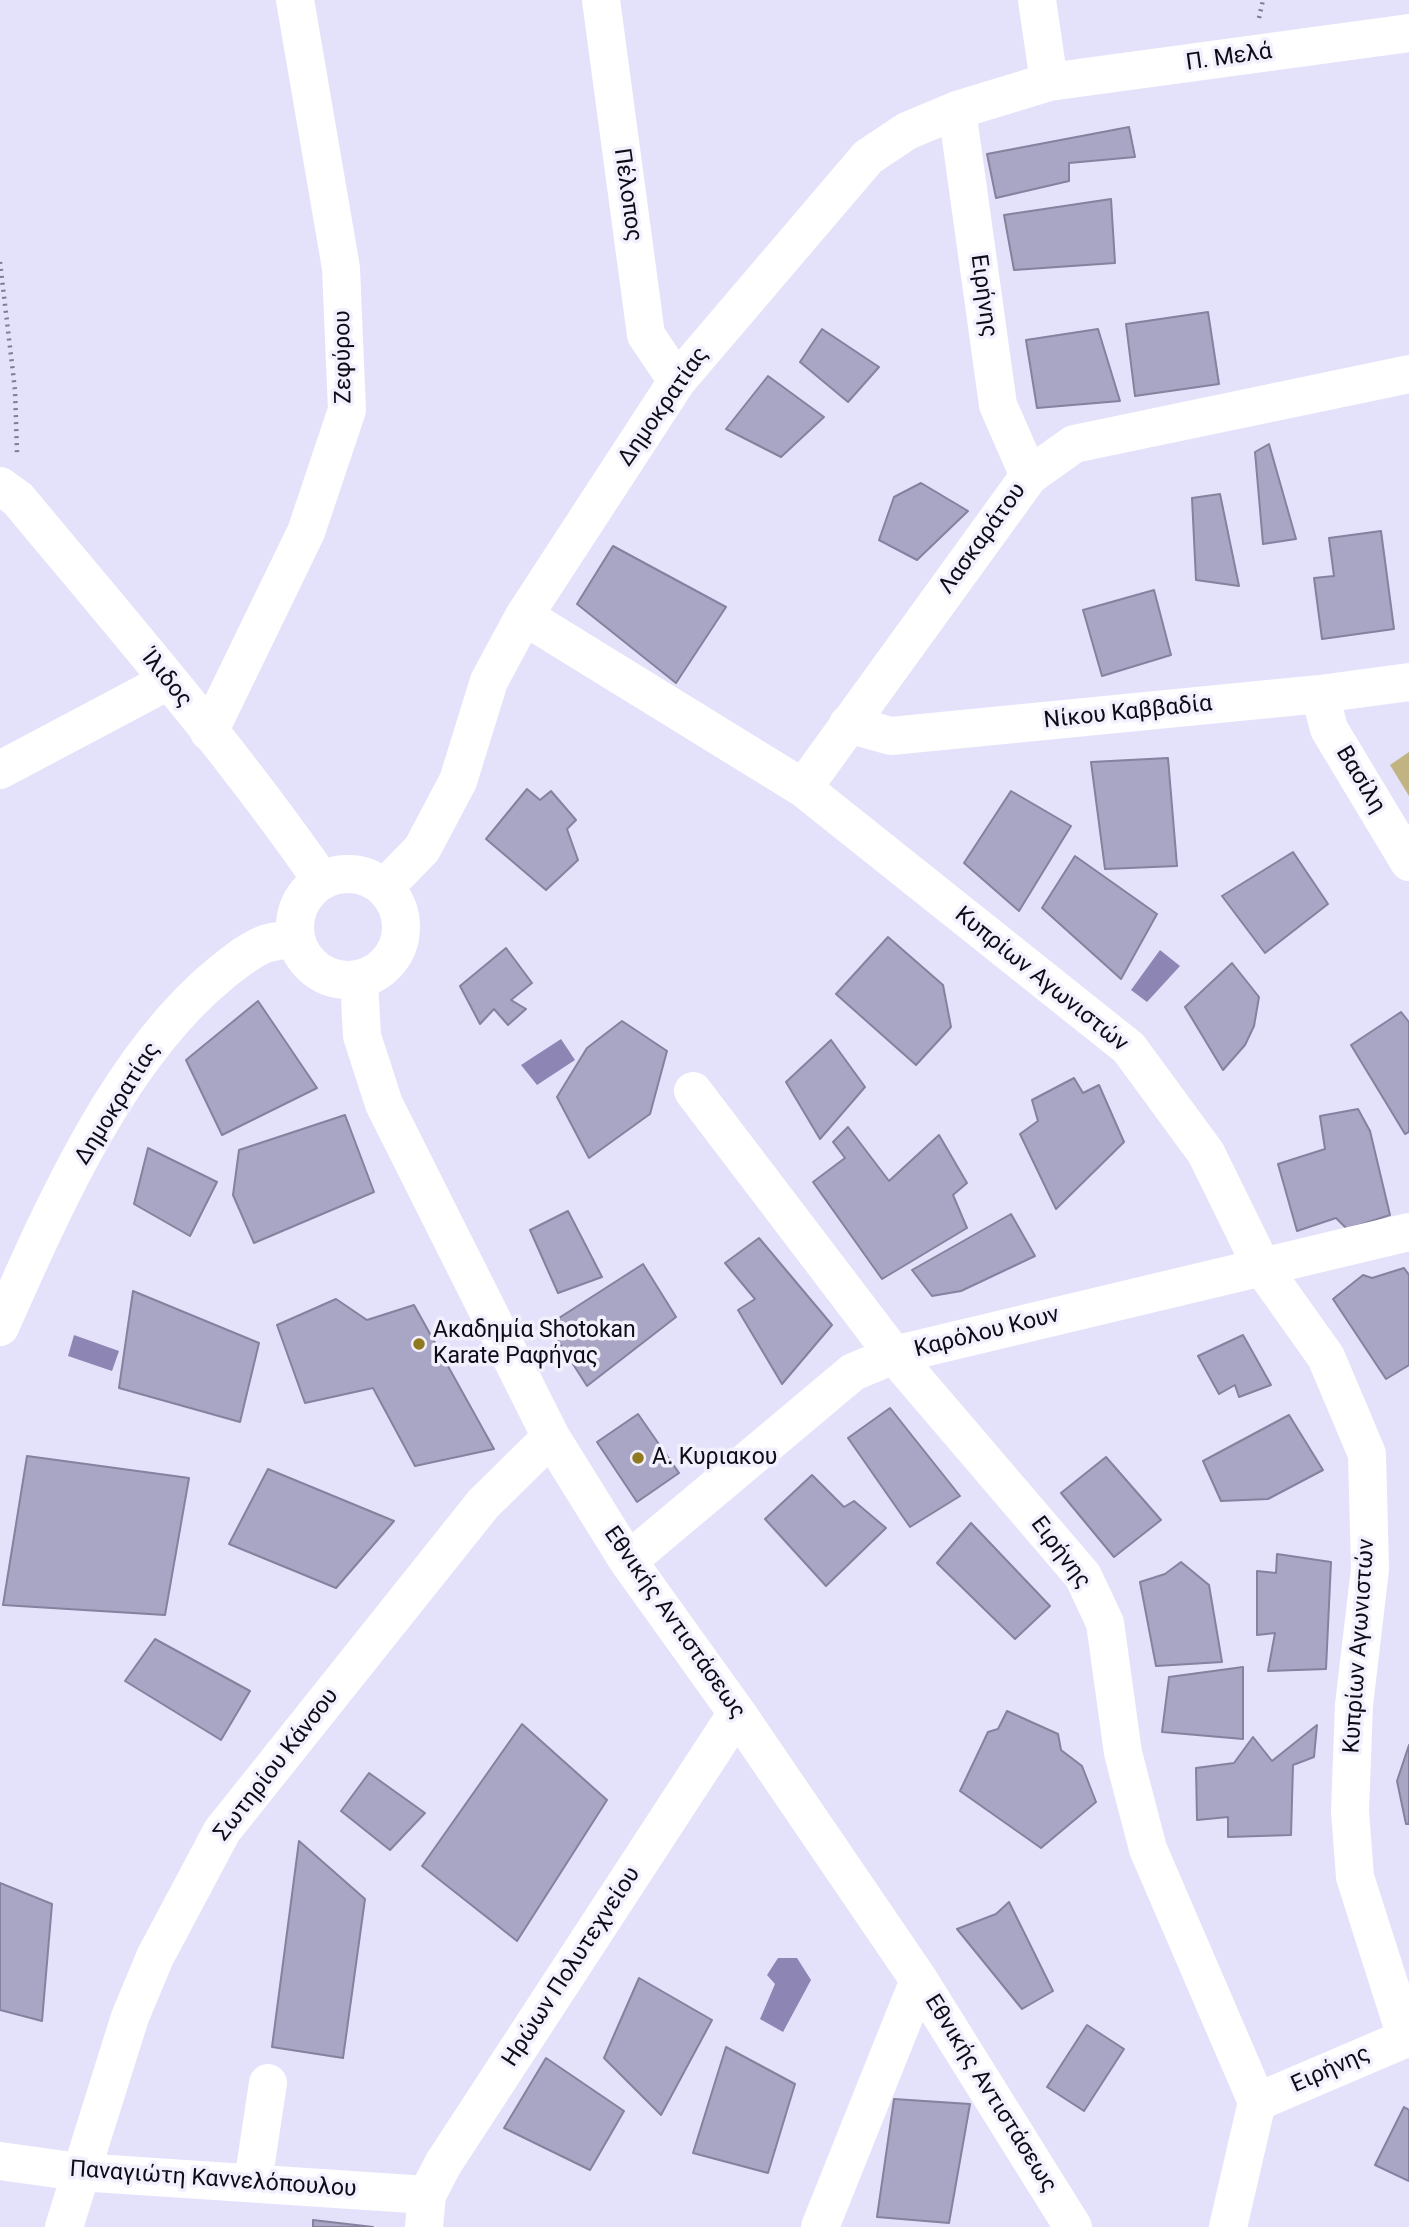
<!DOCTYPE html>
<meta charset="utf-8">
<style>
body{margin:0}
canvas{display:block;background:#e4e1fb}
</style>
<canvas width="1409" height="2227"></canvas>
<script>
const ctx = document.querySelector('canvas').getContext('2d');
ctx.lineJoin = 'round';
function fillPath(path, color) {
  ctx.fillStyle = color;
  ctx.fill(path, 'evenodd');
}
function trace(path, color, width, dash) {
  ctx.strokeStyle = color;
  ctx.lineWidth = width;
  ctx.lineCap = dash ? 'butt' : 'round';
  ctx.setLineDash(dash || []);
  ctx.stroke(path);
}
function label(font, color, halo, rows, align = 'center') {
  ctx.font = font + ' Roboto,sans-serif';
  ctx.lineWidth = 7;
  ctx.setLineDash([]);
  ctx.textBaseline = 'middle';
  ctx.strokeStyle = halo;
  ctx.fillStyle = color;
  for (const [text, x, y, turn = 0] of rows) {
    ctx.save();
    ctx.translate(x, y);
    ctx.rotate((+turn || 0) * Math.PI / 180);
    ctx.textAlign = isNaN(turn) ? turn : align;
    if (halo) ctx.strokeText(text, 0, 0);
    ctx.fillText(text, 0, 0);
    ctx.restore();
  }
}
fillPath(new Path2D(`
 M 1409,752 L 1409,796 L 1390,765 Z`), '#c2b482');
fillPath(new Path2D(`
 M 1160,950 L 1180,966 L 1147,1002 L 1131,990 Z
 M 561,1039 L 575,1060 L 537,1085 L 521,1065 Z
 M 74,1335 L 119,1351 L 112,1371 L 68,1356 Z
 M 778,1958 L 797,1958 L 811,1980 L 783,2032 L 760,2019 L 775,1984 L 767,1975 Z`), '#8d85b3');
const building = new Path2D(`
 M 1129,127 L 1135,157 L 1069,163 L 1069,181 L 996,198 L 987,154 Z
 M 1111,199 L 1115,263 L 1014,270 L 1004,215 Z
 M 1208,312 L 1219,384 L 1135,396 L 1126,324 Z
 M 822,329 L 879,367 L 848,402 L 800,362 Z
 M 1098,329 L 1120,401 L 1037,408 L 1026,340 Z
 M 768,376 L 824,417 L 781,457 L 726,429 Z
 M 1269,444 L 1296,539 L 1263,544 L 1255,452 Z
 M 921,483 L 968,511 L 917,560 L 879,540 L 894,497 Z
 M 1220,494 L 1239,586 L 1196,580 L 1192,498 Z
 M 1381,531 L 1394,629 L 1322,639 L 1314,578 L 1334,576 L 1329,538 Z
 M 613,546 L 726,607 L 676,683 L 577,604 Z
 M 1154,590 L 1171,655 L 1102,676 L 1083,610 Z
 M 1168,758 L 1177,866 L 1105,869 L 1091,762 Z
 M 527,789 L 540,800 L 551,791 L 576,820 L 567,829 L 578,860 L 546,890 L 486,839 Z
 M 1011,791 L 1071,826 L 1019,911 L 964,863 Z
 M 1293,852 L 1328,904 L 1265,953 L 1222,896 Z
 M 1075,856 L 1157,914 L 1121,979 L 1042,908 Z
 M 888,937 L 943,985 L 951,1027 L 916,1065 L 836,994 Z
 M 506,948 L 532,983 L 511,1000 L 526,1009 L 508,1025 L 494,1009 L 480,1024 L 460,986 Z
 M 1232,963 L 1259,997 L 1254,1026 L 1245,1045 L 1223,1070 L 1185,1007 Z
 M 258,1001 L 317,1088 L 222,1135 L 186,1060 Z
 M 1401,1012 L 1409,1022 L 1409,1132 L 1405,1134 L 1351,1045 Z
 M 622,1021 L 667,1051 L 650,1114 L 589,1158 L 557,1097 L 587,1048 Z
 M 831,1040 L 865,1087 L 820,1139 L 786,1082 Z
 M 1074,1078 L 1083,1093 L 1099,1085 L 1124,1142 L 1056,1209 L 1020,1134 L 1038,1121 L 1032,1100 Z
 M 1358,1109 L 1370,1131 L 1390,1215 L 1347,1229 L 1336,1218 L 1297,1231 L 1278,1164 L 1325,1149 L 1320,1116 Z
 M 345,1115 L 374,1192 L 254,1243 L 233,1195 L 239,1150 Z
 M 848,1127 L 889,1181 L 939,1135 L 967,1183 L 953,1195 L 967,1228 L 882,1279 L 813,1182 L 845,1158 L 833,1142 Z
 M 148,1148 L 217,1182 L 190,1236 L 134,1204 Z
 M 568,1211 L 602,1277 L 558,1293 L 530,1230 Z
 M 1011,1214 L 1035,1256 L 961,1291 L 932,1296 L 912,1270 Z
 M 759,1238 L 832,1325 L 782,1384 L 738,1310 L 755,1299 L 725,1263 Z
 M 643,1264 L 676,1317 L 587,1386 L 548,1325 Z
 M 1404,1268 L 1409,1275 L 1409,1365 L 1386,1379 L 1333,1299 L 1363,1275 L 1372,1278 Z
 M 133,1291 L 259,1343 L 240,1422 L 119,1388 Z
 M 336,1299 L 367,1320 L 414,1305 L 494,1449 L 415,1466 L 373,1388 L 305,1403 L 277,1325 Z
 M 1243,1335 L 1271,1385 L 1239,1397 L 1235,1385 L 1219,1394 L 1198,1356 Z
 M 890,1408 L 960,1496 L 910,1527 L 848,1438 Z
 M 638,1414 L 679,1473 L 637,1502 L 597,1442 Z
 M 1289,1415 L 1323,1470 L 1268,1499 L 1221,1501 L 1203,1461 Z
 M 27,1456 L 189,1478 L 165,1615 L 3,1605 Z
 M 1106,1457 L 1161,1520 L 1114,1557 L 1061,1493 Z
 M 268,1469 L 394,1521 L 336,1588 L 229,1544 Z
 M 812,1475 L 844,1507 L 854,1501 L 886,1528 L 826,1586 L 765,1519 Z
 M 971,1523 L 1050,1606 L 1015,1639 L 937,1563 Z
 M 1277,1554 L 1331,1562 L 1326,1669 L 1268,1671 L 1275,1633 L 1257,1635 L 1257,1571 L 1276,1573 Z
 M 1181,1562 L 1209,1585 L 1222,1662 L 1156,1666 L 1140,1582 L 1165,1574 Z
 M 155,1639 L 250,1691 L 221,1740 L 125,1681 Z
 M 1243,1667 L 1243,1739 L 1162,1732 L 1169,1677 Z
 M 1007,1711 L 1058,1734 L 1061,1750 L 1082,1766 L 1096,1802 L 1041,1848 L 960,1791 L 988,1732 L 998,1729 Z
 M 522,1724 L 607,1800 L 517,1941 L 422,1866 Z
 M 1317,1725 L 1314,1757 L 1293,1765 L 1291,1835 L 1228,1837 L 1228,1817 L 1197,1820 L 1196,1768 L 1234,1763 L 1253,1737 L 1272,1761 Z
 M 1409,1745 L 1409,1824 L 1406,1824 L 1397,1781 Z
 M 369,1773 L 425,1813 L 390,1850 L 341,1811 Z
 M 299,1841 L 365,1899 L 343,2058 L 272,2047 Z
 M 0,1883 L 52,1904 L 42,2021 L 0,2010 Z
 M 1009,1902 L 1053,1991 L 1022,2009 L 957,1929 L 996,1914 Z
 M 639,1978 L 712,2020 L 661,2115 L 604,2058 Z
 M 1087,2025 L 1124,2049 L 1084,2111 L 1047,2087 Z
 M 726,2047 L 795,2084 L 768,2173 L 693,2153 Z
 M 546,2058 L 624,2111 L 590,2170 L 504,2128 Z
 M 894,2099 L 970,2104 L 949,2223 L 877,2217 Z
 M 1404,2107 L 1409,2110 L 1409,2181 L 1375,2165 Z
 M 313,2220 L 373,2227 L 313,2227 Z`);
fillPath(building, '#a9a5c4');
trace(building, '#85819e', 2);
trace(new Path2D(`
 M 1259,18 L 1263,0
 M 0,262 L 15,390 L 17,453`), '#817e91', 4.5, [2, 5]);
trace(new Path2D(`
 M 601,0 L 646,335 L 677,381
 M 1037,0 L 1049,82
 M 957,110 L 998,405 L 1029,476
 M 0,486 L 18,499 C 122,624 229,747 322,881
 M 524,616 L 803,788 L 1129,1048 L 1206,1153 L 1262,1267 L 1326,1357 L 1367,1454 L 1370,1569 L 1354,1705 L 1350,1811 L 1355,1877 L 1406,2037
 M 1320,694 L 1329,729 L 1409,862
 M 848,724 L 891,736 L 1320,694 L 1409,682
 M 209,732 L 306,532 L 347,410 L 341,268 L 295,0
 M 0,770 L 168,681
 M 803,788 L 1029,476 L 1074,444 L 1409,374
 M295 927a53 53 0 1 1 106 0a53 53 0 1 1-106 0Z
 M 384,888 L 422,849 L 458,781 L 489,681 L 524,616 L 677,381 L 868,157 L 907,131 L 957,110 L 1049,82 L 1409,33
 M 359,979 L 362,1036 L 384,1104 L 551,1437 L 628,1561 L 737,1713 L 919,1980 L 1073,2227
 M 693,1091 L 894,1355 L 1083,1576 L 1105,1623 L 1123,1753 L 1148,1849 L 1257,2102 L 1228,2227
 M 0,1327 C 53,1208 118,1057 221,973 C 234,963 249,950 265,944 C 275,941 286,940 296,938
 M 628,1561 L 853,1372 L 894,1355 L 1409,1232
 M 1257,2102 L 1409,2037
 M 0,2161 L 79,2172 L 427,2195
 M 253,2182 L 268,2083
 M 64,2227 L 130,2017 L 155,1957 L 222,1831 L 483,1504 L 551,1437
 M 424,2227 L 427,2195 L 443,2164 L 737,1713
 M 820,2227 L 919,1980`), '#fff', 38);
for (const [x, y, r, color] of [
 [419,1344,7,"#907a21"],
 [638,1458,7,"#907a21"]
]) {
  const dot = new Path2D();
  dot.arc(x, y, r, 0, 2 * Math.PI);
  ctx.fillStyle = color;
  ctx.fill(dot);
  trace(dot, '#f2f0fd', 2.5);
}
label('23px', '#0e0c16', '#f2f0fd', [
 ["Π. Μελά",1229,58,-8],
 ["Πέλοπος",627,195,82],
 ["Ειρήνης",983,296,82],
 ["Ζεφύρου",344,357,-91],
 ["Δημοκρατίας",664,407,-55],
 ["Λασκαράτου",983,539,-54],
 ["Ίλιδος",166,679,51],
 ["Νίκου Καββαδία",1128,713,-6],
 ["Βασίλη",1360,780,59],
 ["Κυπρίων Αγωνιστών",1041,980,39],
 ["Δημοκρατίας",118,1104,-58],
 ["Καρόλου Κουν",987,1333,-14],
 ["Ειρήνης",1060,1553,53],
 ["Εθνικής Αντιστάσεως",674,1623,55],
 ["Κυπρίων Αγωνιστών",1360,1646,-86],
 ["Σωτηρίου Κάνσου",277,1765,-52],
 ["Ηρώων Πολυτεχνείου",572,1967,-57],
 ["Ειρήνης",1331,2070,-24],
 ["Εθνικής Αντιστάσεως",990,2094,58],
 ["Παναγιώτη Καννελόπουλου",213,2180,4]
]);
label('23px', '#0e0c16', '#f2f0fd', [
 ["Ακαδημία Shotokan",433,1331],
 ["Karate Ραφήνας",433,1357],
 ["Α. Κυριακου",652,1458]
], 'left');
</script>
